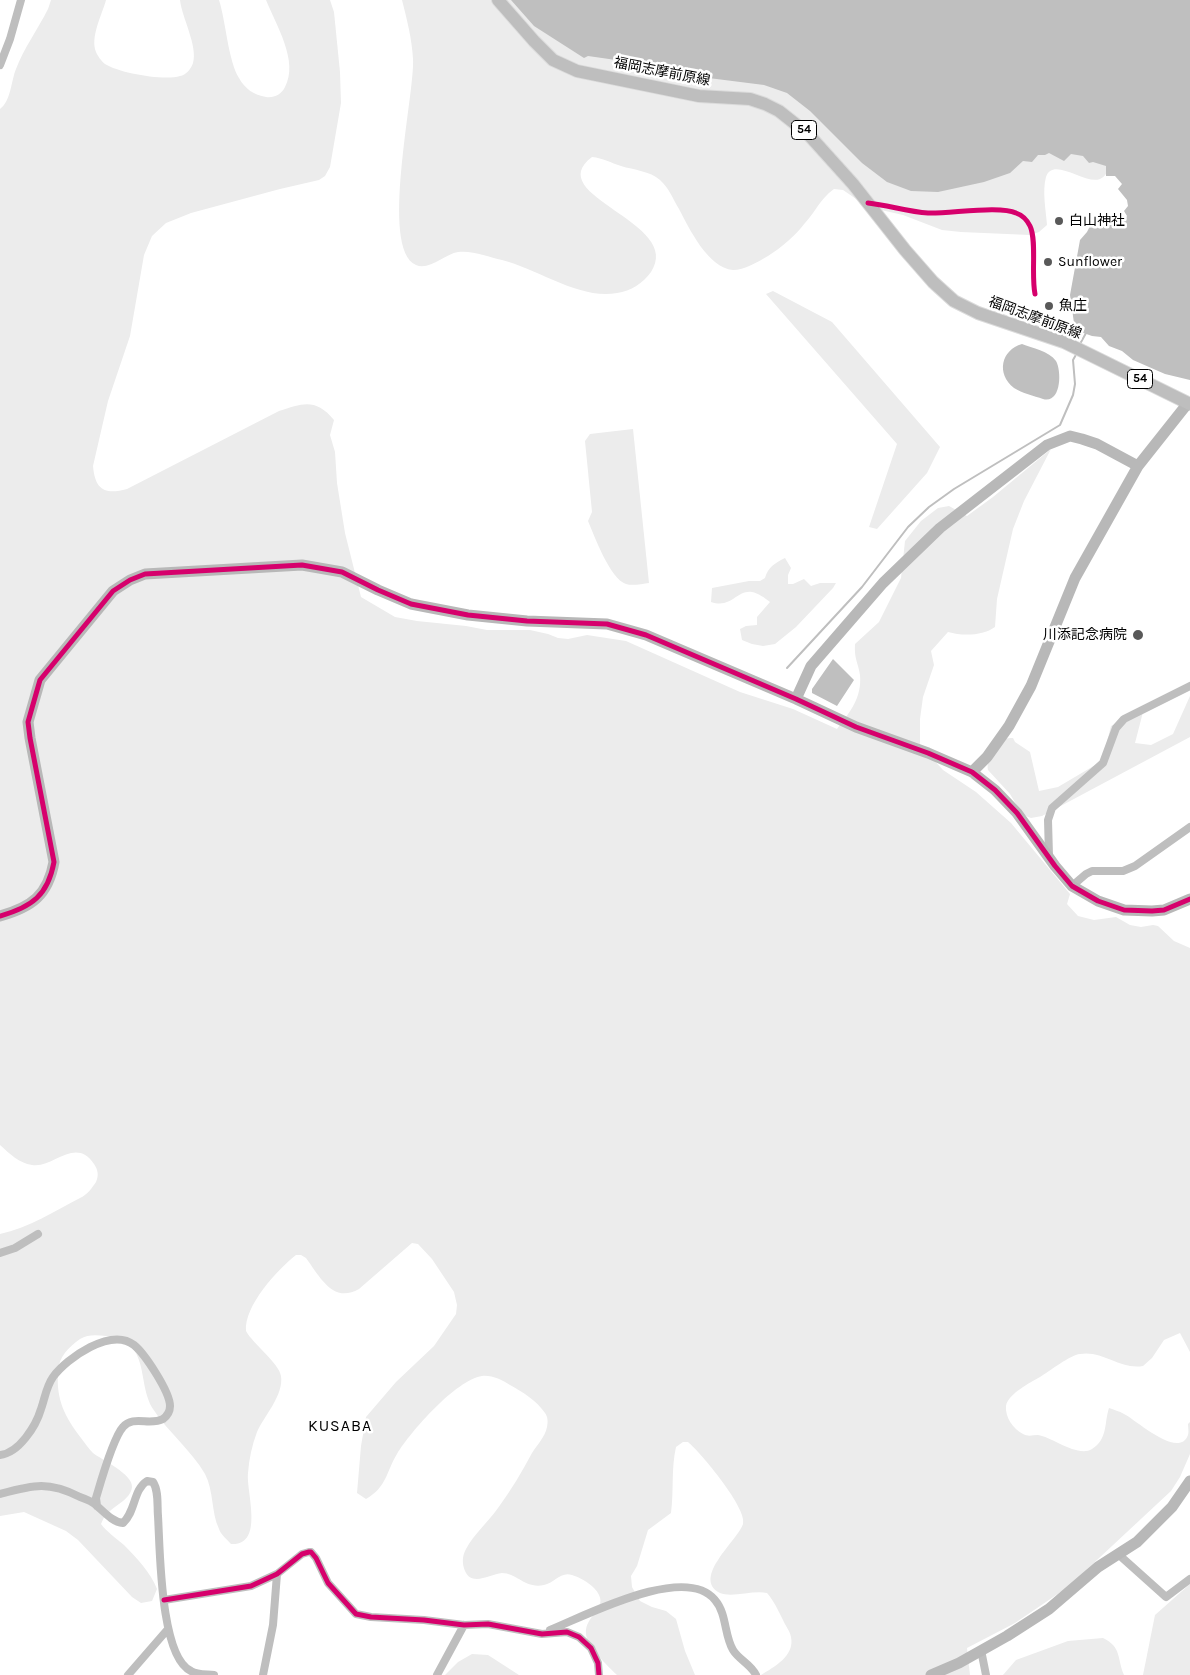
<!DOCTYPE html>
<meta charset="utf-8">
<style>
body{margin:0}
canvas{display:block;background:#fff}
</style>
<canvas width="1190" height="1675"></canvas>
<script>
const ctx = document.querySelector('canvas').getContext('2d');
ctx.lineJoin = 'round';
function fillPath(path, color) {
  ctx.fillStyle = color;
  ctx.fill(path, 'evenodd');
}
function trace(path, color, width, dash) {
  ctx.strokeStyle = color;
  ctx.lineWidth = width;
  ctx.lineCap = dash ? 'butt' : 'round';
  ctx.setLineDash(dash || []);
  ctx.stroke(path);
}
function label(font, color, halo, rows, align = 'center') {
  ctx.font = font + ' Karla,"Noto Sans JP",sans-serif';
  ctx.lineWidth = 5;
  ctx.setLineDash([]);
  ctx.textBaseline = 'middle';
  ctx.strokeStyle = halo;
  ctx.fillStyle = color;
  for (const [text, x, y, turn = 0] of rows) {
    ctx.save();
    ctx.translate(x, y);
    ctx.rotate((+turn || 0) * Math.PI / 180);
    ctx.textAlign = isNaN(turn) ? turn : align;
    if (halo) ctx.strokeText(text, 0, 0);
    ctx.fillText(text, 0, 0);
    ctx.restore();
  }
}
fillPath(new Path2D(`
 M 51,0 L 106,0 C 102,15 90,37 96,52 C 97,55 102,62 105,64 C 119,73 164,81 180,76 C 186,75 191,69 193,63 C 198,46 182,18 180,0 L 219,0 C 226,22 228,60 239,78 C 245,89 254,95 266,97 C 274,98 281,95 285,87 C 299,61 276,25 266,0 L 330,0 L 334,12 L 340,72 L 341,103 L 330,167 L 325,176 L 319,180 L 280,189 L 191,213 L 166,223 L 152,236 L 144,255 L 130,336 L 108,401 L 93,466 C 95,490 105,495 127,489 L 279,411 C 303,403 316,398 334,420 L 330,435 L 335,452 L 337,483 L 345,533 L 361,597 L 395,617 L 417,621 L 466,626 L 487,630 L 530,630 L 548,634 L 558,638 L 568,639 L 587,635 L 626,641 L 740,692 L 793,709 L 837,729 C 850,712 862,698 860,675 C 858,662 854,659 855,644 L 879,622 L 901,578 L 905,541 L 921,521 L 938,508 L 949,506 L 967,516 L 993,497 L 1051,449 L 1024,501 L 1013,529 L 997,599 L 995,627 C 983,636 962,636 948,632 L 931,651 L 934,665 L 923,697 L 920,719 L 920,745 L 943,770 L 976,792 L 1011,823 L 1070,894 L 1067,904 L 1078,916 L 1094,920 L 1116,917 L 1130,925 L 1141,927 L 1153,925 L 1158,926 L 1174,941 L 1190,948 L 1190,1352 L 1180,1333 L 1164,1340 L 1152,1358 L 1143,1366 C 1120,1370 1103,1350 1080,1354 C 1070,1355 1050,1371 1040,1377 C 1031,1382 1008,1394 1006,1406 C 1005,1417 1013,1429 1023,1434 C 1028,1437 1033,1435 1038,1435 C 1052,1437 1078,1458 1092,1449 C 1108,1439 1104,1423 1109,1408 C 1114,1410 1119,1411 1124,1414 C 1135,1419 1179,1460 1188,1435 C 1189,1432 1188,1427 1188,1424 L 1190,1422 L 1190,1454 L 1180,1477 L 1171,1491 L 1068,1587 L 1015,1623 L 967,1648 L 970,1675 L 761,1675 C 774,1667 795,1656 791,1637 C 790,1631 785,1625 783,1620 C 778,1610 774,1601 767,1593 C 753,1590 732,1598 720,1593 C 691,1578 738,1540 743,1524 C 748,1509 701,1453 688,1442 L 683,1442 L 676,1447 C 671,1469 674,1491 671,1513 L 648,1530 L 637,1566 L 631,1576 L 632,1587 L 640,1601 L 652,1607 L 666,1611 L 676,1619 L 685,1651 L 695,1675 L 617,1675 C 608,1666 587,1647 586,1634 C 584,1614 613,1608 594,1588 C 588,1582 579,1577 572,1575 C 561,1571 554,1583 544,1585 C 525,1589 517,1573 502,1573 C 490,1574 472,1587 465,1571 C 462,1564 462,1556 466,1549 C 474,1534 488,1522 498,1508 C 511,1490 522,1472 532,1453 C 537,1445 545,1437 547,1427 C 548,1422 548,1417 545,1413 C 537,1401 523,1392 510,1385 C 502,1380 492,1375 482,1376 C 456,1380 411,1431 397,1454 C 386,1472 387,1487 366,1499 L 357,1493 L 361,1446 L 366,1417 L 396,1382 L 434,1346 L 456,1314 L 457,1305 L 454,1292 L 432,1259 L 418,1244 L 412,1243 L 359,1289 C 333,1304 320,1277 306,1258 L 301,1255 L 296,1255 C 277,1270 244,1306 246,1331 C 253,1344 279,1363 281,1376 C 284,1395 264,1416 257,1432 C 252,1445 249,1459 248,1473 C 246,1492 265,1546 231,1544 C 227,1539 221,1535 219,1529 C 211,1512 214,1491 205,1474 C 192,1451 168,1432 153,1409 C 136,1381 152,1342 106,1336 C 97,1335 88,1334 80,1339 C 68,1348 59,1356 58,1372 C 56,1400 65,1417 81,1438 C 85,1443 89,1449 93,1453 C 102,1460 133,1474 132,1487 C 131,1499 114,1506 107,1514 C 104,1516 103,1520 101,1524 C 107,1532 116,1538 124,1545 C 136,1557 151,1573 157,1589 L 152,1601 L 141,1603 L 132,1597 L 78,1540 L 66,1531 L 24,1512 L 0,1516 L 0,1234 C 28,1228 55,1211 80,1198 C 87,1195 92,1188 96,1182 C 99,1175 98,1170 94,1164 C 75,1136 53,1169 32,1165 C 19,1163 10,1154 0,1145 L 0,109 C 11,101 11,81 16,69 C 24,48 38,29 48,9 Z
 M 402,0 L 560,0 L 1024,120 L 1110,168 C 1107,172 1105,177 1100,179 C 1085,185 1053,156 1046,177 C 1042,192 1046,210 1047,225 L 1039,232 L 1030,235 L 961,232 L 942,230 L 903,215 L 868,207 L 843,190 L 834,189 C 819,200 817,210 805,223 C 795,236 782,247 768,256 C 758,262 744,270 733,270 C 708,268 689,228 679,209 C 673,199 669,188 660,180 C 650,171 634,170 621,166 C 611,163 603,158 592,157 C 540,196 685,222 651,272 C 643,283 631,291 617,293 C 580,300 538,269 502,260 C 489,257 472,250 458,252 C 445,254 429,271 416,265 C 379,249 415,94 413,59 C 412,39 407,20 402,0 Z
 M 773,291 L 832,322 L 940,447 L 927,473 L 877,529 L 869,527 L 897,444 L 766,294 Z
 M 633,429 L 649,583 C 642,584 632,586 626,584 C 610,579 594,535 588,521 L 592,512 L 585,441 L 590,434 Z
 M 785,558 L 791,568 L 788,575 L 788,584 L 793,584 L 804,579 L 811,586 L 820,583 L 836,583 L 833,588 L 796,627 L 775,644 L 763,646 L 752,644 L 742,640 L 740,629 L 746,626 L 757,625 L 757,617 L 770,602 C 765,598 758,593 752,592 C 736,590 732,609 711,602 L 712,588 L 749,581 L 760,581 L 765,578 C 768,567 775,563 785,558 Z
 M 1190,696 L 1190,737 L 1042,816 L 1031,818 L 1026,816 L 1019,809 L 1010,794 L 988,770 C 986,760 994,743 1004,739 C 1007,738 1010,738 1013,738 L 1015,742 L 1030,752 L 1039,791 L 1058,787 L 1102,761 L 1111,726 L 1143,712 L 1135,743 L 1151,745 L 1173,734 Z
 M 1190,1584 L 1190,1675 L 1143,1675 L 1155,1615 Z
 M 1103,1638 C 1122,1647 1117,1659 1124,1675 L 1003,1675 L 1016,1660 L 1068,1641 Z
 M 472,1654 L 488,1655 L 519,1675 L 445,1675 L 458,1662 Z`), '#ececec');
fillPath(new Path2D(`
 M 511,0 L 1190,0 L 1190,380 L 1165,374 L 1133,360 L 1122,351 L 1109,346 L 1101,337 L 1092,336 L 1075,330 L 1070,295 L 1080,240 L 1087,232 L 1091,224 L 1102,228 L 1111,221 L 1118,225 L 1123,222 L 1127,216 L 1124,211 L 1128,206 L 1127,200 L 1118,189 L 1122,184 L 1115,176 L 1106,176 L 1106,166 L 1093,162 L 1089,163 L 1083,156 L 1071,154 L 1064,161 L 1049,153 L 1045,155 L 1038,155 L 1032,162 L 1023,161 L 1010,173 L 984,182 L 938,192 L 911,191 L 887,182 L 862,163 L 810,111 L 787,93 L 764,85 L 677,74 L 616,60 L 588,56 L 584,58 L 534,26 Z
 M 1022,344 C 1032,348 1049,351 1056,361 C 1062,372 1061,404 1043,399 C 1034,396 1022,393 1014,388 C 996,374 1001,350 1022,344 Z
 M 833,659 L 854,680 L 837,706 L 812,693 L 812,689 Z`), '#bfbfbf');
trace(new Path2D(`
 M 1080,344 L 1086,333
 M 787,668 L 862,587 L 908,527 L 929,507 L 954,489 L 1060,425 L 1073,395 L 1075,384 L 1073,360 L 1077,353`), '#bfbfbf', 2);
const primary = new Path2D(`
 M 498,0 L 534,41 L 553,60 L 577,71 L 699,96 L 750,99 L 765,104 L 779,111 L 808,134 L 853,184 L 905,250 L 933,282 L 954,301 L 978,313 L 1064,342 L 1190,404`);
trace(primary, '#dbdbdb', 14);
trace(new Path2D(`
 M 0,65 L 10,39 L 21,0
 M 1049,856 L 1048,820 L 1052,808 L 1103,763 L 1116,728 L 1124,719 L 1190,686
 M 1072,886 L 1086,874 L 1092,871 L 1123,871 L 1135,866 L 1190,827
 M 0,1253 L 15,1248 L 38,1234
 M 0,1455 C 19,1453 36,1426 41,1409 C 45,1398 46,1387 53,1377 C 67,1358 111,1327 134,1345 C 145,1354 170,1392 170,1406 C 170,1412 167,1416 163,1419 C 150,1426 133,1415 123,1427 C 113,1438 101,1481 96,1498 L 97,1506
 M 0,1494 C 34,1485 48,1481 80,1497 C 86,1499 93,1502 97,1506 C 105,1513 113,1522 123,1523 C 136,1511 133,1490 147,1481 L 153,1482 C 159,1491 157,1506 158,1516 C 160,1548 160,1657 191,1671 C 197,1675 207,1674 214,1675
 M 1118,1554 L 1166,1597 L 1190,1579
 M 164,1600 L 251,1586 L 277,1574 L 302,1554 L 309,1552 L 311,1552 L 316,1558 L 328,1583 L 356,1614 L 371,1617 L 424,1620 L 464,1625 L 488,1624 L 542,1634 L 567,1632 L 579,1637 L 591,1648 L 598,1663 L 599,1675
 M 550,1630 C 585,1616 685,1563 715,1600 C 727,1614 724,1635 733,1650 C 739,1660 751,1664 756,1675
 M 981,1650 L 986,1675
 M 128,1675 L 168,1629
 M 263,1675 L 273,1625 L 277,1574
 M 437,1675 L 464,1625`), '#bebebe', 8);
trace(new Path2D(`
 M 796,699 L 811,666 L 883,583 L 940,528 L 1047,445 L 1070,436 L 1082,439 L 1097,444 L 1138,466
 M 972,772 L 987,757 L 1009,726 L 1031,686 L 1075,578 L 1138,466 L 1188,403
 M 0,916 C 32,907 48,895 54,862 L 30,738 L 28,722 L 40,680 L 113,591 L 130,580 L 145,574 L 302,565 L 342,572 L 378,590 L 411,604 L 468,615 L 527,621 L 607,624 L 646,635 L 796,699 L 856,727 L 928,753 L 972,772 L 995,790 L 1017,813 L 1055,866 L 1072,886 L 1098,901 L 1124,910 L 1152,911 L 1164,910 L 1190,899
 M 931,1675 L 959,1663 L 1007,1636 L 1049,1609 L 1098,1567 L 1137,1542 L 1172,1507 L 1190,1481`), '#b8b8b8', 11);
trace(primary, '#bebebe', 12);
trace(new Path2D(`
 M 868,203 C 888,205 908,212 928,213 C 949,214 1000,205 1016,213 C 1022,215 1027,220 1030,226 C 1037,240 1031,275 1035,294
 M 0,916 C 32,907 48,895 54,862 L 30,738 L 28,722 L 40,680 L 113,591 L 130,580 L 145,574 L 302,565 L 342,572 L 378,590 L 411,604 L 468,615 L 527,621 L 607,624 L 646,635 L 796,699 L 856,727 L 928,753 L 972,772 L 995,790 L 1017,813 L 1055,866 L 1072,886 L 1098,901 L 1124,910 L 1152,911 L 1164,910 L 1190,899
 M 164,1600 L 251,1586 L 277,1574 L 302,1554 L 309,1552 L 311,1552 L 316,1558 L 328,1583 L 356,1614 L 371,1617 L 424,1620 L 464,1625 L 488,1624 L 542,1634 L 567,1632 L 579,1637 L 591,1648 L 598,1663 L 599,1675`), '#d6006c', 5);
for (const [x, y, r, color] of [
 [1059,221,5,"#595959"],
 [1048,262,5,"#595959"],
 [1049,306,5,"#595959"],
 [1138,635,6,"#595959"]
]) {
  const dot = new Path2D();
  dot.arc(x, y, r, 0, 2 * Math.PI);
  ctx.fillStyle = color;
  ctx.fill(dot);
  trace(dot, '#fff', 2);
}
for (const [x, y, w] of [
 [804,130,25],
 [1140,379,25]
]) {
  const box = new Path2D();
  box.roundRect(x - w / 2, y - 9.5, w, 19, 4);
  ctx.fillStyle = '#fff';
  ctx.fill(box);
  trace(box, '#000', 1);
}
label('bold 12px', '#000', null, [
 ["54",804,130],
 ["54",1140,379]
]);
label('14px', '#000', '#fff', [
 ["福岡志摩前原線",662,72,11],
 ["福岡志摩前原線",1035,318,20]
]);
label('14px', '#000', '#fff', [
 ["白山神社",1069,221],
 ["Sunflower",1058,262],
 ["魚庄",1059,306],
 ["川添記念病院",1127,635,"right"]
], 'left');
ctx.letterSpacing = '1px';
label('16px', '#000', '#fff', [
 ["KUSABA",340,1426]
]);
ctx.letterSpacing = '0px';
</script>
